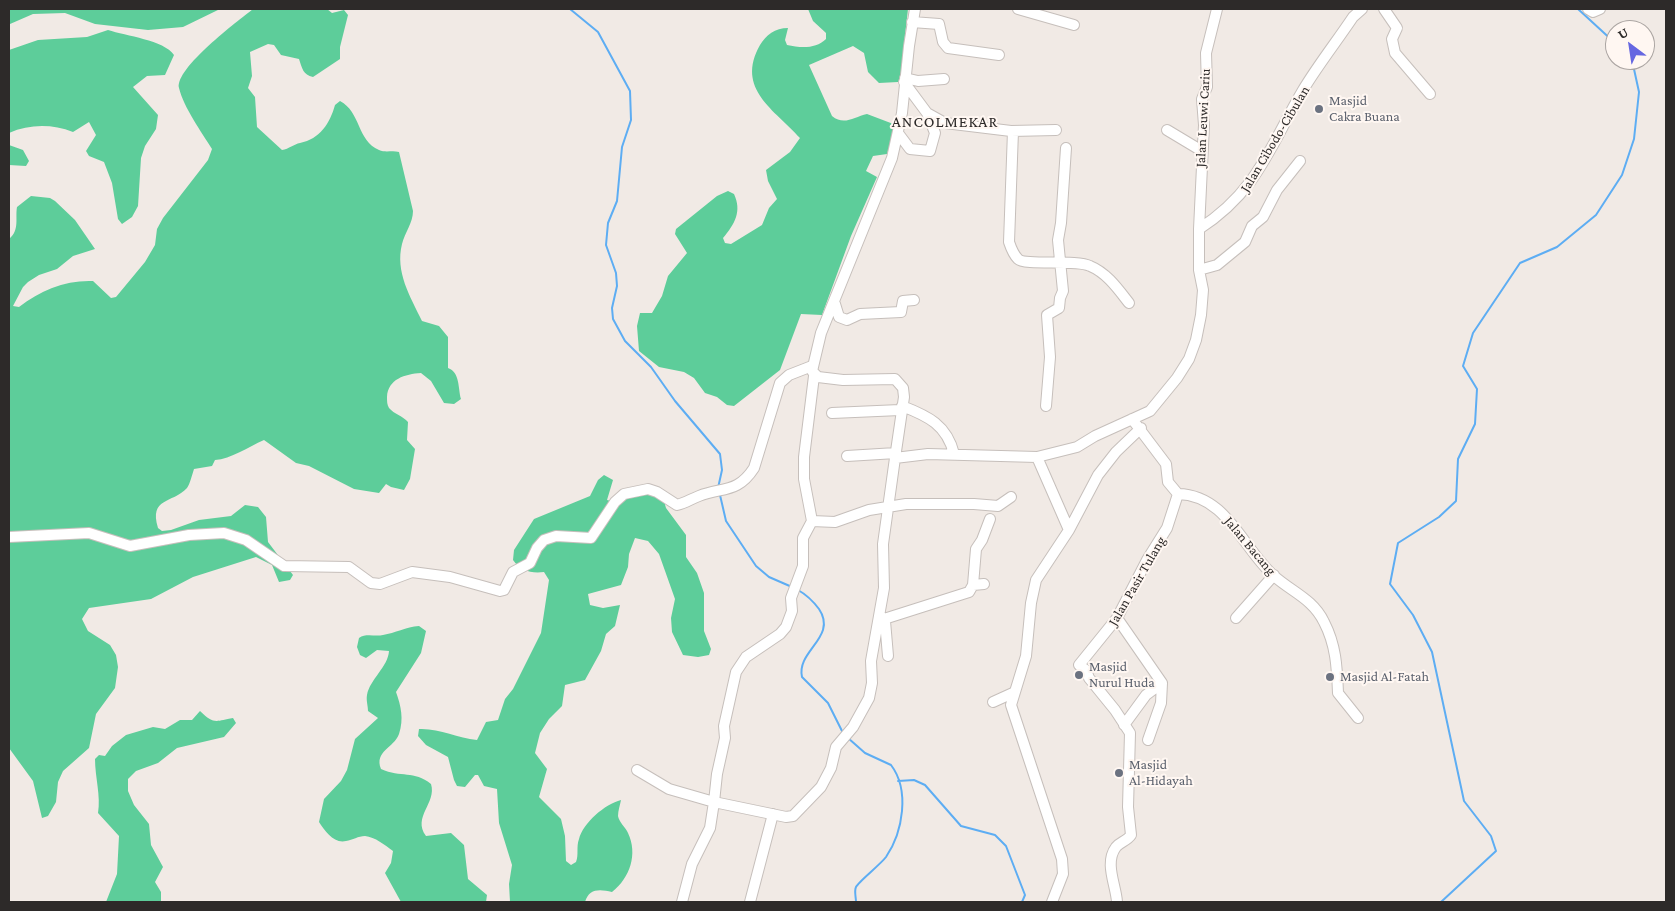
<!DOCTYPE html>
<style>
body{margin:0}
#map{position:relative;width:1675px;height:911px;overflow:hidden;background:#f1eae5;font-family:"Crimson Pro",serif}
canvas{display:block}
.frame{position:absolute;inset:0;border:10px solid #2d2a29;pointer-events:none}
.north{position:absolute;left:1605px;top:20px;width:50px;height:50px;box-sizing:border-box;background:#fff7f2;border:1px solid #aba5a2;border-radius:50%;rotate:329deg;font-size:14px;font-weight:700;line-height:20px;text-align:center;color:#2d2a29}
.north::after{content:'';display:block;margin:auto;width:18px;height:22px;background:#6667e1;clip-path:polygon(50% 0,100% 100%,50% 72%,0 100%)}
</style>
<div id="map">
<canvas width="1675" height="911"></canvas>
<div class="frame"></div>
<div class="north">U</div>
</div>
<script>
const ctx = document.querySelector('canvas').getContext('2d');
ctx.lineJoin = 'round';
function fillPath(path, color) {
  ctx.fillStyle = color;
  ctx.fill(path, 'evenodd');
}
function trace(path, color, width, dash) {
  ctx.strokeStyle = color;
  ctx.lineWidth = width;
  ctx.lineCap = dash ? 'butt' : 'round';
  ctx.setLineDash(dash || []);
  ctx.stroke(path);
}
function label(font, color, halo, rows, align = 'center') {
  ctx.font = font + ' "Crimson Pro",serif';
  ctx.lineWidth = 4;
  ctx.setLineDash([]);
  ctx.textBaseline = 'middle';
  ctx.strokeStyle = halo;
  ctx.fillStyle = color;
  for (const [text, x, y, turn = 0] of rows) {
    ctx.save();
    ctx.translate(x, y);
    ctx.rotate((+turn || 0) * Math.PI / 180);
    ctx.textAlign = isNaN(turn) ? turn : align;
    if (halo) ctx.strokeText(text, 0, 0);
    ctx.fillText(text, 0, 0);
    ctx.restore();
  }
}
fillPath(new Path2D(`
 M 9,9 L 220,9 L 183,27 L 148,30 L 95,24 L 65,13 L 33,14 L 10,24 Z
 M 253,9 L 327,9 L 332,13 L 344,10 L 348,15 L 340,47 L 340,59 L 313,77 C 303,75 302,68 299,59 L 281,55 L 274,45 L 268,44 L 250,52 L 252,76 L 248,88 L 255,97 L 257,127 L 282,150 C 289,149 294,144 300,143 C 320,139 330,123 335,105 L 340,101 C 361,112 357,141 379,150 C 386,153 392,150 399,152 L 413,211 C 413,223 405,232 402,244 C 395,272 410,296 422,321 L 439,326 L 448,337 L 448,368 C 460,372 458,388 461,399 L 454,404 L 444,403 L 431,381 L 421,373 C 405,374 388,379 387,397 C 387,401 387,405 389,408 C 394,414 403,416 408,422 L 407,440 L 415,449 L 410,479 L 404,490 L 391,487 L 386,484 L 379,493 L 354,489 L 309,466 L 296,463 L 264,440 C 248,447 231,459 215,460 L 212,466 L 194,469 C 192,475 190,484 187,488 C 172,504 149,497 158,528 L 162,531 L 171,530 L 199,520 L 231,516 L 245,505 L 258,507 L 266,517 L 268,542 L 293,575 L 290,580 L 279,582 L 272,565 L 256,557 L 193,577 L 151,599 L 89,608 L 82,619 L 88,631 L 110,645 L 116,655 L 118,667 L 115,688 L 96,714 L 89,748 L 63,771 L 58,782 L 56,802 L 48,816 L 42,818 L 33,781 L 9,748 L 9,239 C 20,230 15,218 17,207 L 31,196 L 50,198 L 55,201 L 75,220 L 95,249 L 73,256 L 57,269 L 39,275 L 28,282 L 23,287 L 13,306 L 19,307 C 41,290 65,280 93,281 L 111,298 L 116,297 L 145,262 L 155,245 L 157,229 L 163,218 L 208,160 L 212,149 C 201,131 184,108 179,88 C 175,68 238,21 253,9 Z
 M 808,9 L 908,9 L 900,80 L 898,82 L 879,83 L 868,72 L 864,53 L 853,46 L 809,65 L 832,116 C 844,126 854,117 867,114 L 896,125 L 887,154 L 873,156 L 866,171 L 877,177 L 851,236 L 822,315 L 801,314 L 780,370 L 734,406 L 727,405 L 717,397 L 705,393 L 694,378 L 684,372 L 659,367 L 639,351 L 637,326 L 640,313 L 652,313 L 662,296 L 668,276 L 687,253 L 675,234 L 676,229 L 717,196 L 728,191 L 734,194 C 742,211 735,224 723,238 L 725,243 L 731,244 L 762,225 L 769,208 L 777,199 L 768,181 L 766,170 L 790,152 L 800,138 C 775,110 735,89 760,45 C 766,35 775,28 788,28 L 785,40 L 787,45 C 801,48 816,49 826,39 L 826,33 L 813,21 Z
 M 108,30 C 126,36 164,40 174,55 L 165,75 L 147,76 L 133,87 L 158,115 L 156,129 L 145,146 L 141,158 L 138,206 L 132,217 L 122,224 L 118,219 L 112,183 L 104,162 L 89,156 L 86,151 L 96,135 L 89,122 L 73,132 C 52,124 30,124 9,133 L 9,50 L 38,40 L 87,37 Z
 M 9,145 L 23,150 L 29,161 L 26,166 L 9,165 Z
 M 604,475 L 613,480 L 607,500 L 611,501 C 629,487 638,483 660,488 L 666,508 L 686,535 L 686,557 L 697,573 L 704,593 L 704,631 L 711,649 L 709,655 L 698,657 L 683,655 L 672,632 L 671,618 L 675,599 L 659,554 L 648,541 L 635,538 L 629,554 L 628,567 L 621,585 L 588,594 L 590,605 L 603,608 L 620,605 L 615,626 L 606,634 L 601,651 L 585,680 L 565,685 L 562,706 L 549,719 L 540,733 L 535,753 L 547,769 L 539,797 L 561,819 L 565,836 L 566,861 L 571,865 L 576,862 C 579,855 576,847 579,839 C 583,823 605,804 621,800 C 620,805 618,811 618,816 C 619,822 626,828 628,833 C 638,854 630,878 612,892 C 600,889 589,888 585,902 L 510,902 L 509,884 L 512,865 L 499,823 L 497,789 L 484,786 L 478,775 L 475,775 L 465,787 L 457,786 L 454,780 L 448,757 L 426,745 L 418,736 L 419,729 C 439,728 457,738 477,740 L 486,722 L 498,720 L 505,699 L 513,689 L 541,633 L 549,580 L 544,572 C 531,574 520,570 513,560 L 514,550 L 534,519 L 590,496 L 598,480 Z
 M 419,626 L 426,631 L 421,653 L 396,692 C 401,706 404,719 399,734 C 394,748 374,751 381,769 C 401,778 414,770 431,784 C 437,803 412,817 426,836 L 451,833 L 464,845 L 468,879 L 487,895 L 486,902 L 401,902 L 385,873 L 391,863 L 393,851 C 385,845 375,837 365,836 C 358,836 353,840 346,841 C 334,844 325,831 319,822 L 324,799 L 341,781 L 347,770 L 355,739 L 378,718 L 368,711 C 368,706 366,700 367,695 C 370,679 388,667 389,651 L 377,650 L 366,658 L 360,655 L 357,647 L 359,638 C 366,633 375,637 383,635 C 395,633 406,627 419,626 Z
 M 200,711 C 214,725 216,721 233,718 L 236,723 L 224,737 L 177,748 L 158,763 L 136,771 L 128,779 L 128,791 L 134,805 L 149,824 L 151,845 L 163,867 L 155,882 L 161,892 L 161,902 L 106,902 L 117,874 L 119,836 L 98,813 C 101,796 95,777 95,759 L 99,755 L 105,756 L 112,746 L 126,735 L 153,727 L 165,729 L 180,720 L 192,720 Z`), '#5dcd9a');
trace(new Path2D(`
 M 570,9 L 598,32 L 630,91 L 631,120 L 622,147 L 617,201 L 608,223 L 606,245 L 616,273 L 617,286 L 612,308 L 613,319 L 625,341 L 651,367 L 675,401 L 720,454 L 722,470 L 718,488
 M 1578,9 L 1615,43
 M 720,495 L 726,521 L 756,566 L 769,577 L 792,587
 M 798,590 C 807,595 813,601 819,609 C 838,637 796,651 802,677 L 828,703 L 843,733
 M 848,738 L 865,753 L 891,765 C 910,790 903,832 886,857 C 880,865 858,882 856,887 C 854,891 856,897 856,902
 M 898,781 L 914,780 L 925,785 L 961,826 L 995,835 L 1006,846 L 1025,895 L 1022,902
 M 1441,902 L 1496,851 L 1491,836 L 1464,801 L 1432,652 L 1413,615 L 1390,584 L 1398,543 L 1439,517 L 1456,501 L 1458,459 L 1475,424 L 1477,389 L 1463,366 L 1473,333 L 1520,263 L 1557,247 L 1596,215 L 1622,175 L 1634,139 L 1639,92 L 1632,60`), '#5dadf3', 2);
const minor = new Path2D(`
 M 915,9 L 909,46 L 902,113 L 892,158 L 821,333 L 812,371 L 818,377 L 843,380 L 895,379 L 903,388 L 904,397 L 895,458 L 928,454 L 1037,457 L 1077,447 L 1095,436 L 1150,411 L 1177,378 L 1189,359 L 1196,340 L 1201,315 L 1203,290 L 1199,270 L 1199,229 C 1258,191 1270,146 1303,90 C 1318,65 1337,41 1353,17 L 1362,9
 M 1018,9 L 1074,25
 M 1384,9 L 1397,28 L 1392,39 L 1395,53 L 1430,94
 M 1588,9 L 1593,12 L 1600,9
 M 912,22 L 939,24 L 943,42 L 948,48 L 999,55
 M 905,78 L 918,81 L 944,79
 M 904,82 L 927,113 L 945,123 L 1011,131 L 1056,130
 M 1167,130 L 1202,151
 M 1013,131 L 1009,242 C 1011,248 1014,255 1018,259 C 1025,266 1076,259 1090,266 C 1107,273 1118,289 1129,303
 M 898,133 L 910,149 L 930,151 L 935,133 L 927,113
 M 1199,229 L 1204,125 L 1202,99 L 1207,87 L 1206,53 L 1217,9
 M 1199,270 L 1217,265 L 1245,242 L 1252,226 L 1263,217 L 1277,190 L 1300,161
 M 835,304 L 839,317 L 847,320 L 860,314 L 901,312 L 903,301 L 914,300
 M 814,376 L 804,457 L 804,479 L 812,521 L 835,522 L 869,510 L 906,504 L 974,504 L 998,506 L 1011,497
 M 902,406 C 928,416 947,425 954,454
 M 1046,406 L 1050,357 L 1047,315 L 1059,308 L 1060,298 L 1063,291 L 1058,240 L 1061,223 L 1066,148
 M 832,413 L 900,410
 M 847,456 L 896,453
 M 1037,457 L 1069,530
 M 1178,494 C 1227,495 1242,548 1274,576 C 1292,592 1313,599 1324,622 C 1336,645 1337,667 1338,693 L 1358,718
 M 9,537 L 89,533 L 130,546 L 189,535 L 224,533 L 246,540 L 284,566 L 349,567 L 371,583 L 380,584 L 412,572 L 450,577 L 500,591 L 504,590 L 513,572 L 530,563 L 537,548 L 544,540 L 556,536 L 591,538 L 615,502 L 624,494 L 648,489 L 657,492 L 677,505 C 685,503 691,499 699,496 C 723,487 738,493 754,468 L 780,383 L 789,375 L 812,366
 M 973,585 L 984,584
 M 880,615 L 885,621 L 888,656
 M 1117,618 L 1162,683 L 1161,703 L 1148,740
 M 1236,618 L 1274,575
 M 884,619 L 969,592 L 973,585 L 976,549 L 982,540 L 990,519
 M 993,702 L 1015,692
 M 1124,725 L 1146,695 L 1162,683
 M 637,770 L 669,789 L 714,802 L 717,774 L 725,738 L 724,726 L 736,672 L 746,657 L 780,634 L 786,627 L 792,611 L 791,598 L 803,566 L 803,538 L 812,521
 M 682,902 L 692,864 L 710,828 L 714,802 L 786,817 L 793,816 L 821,787 L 831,768 L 836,747 L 853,727 L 869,698 L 872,683 L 871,661 L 884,588 L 883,544 L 895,458
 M 750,902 L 773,814
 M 1052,902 L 1063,874 L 1062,859 L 1011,705 L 1026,656 L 1031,603 L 1036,580 L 1069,530 L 1098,475 L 1116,452 L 1141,428
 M 1117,902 C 1116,885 1104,863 1116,847 C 1120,842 1127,841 1131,835 L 1128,807 L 1130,733 L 1115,710 L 1089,678 L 1086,670 L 1079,665 L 1117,618 L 1147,560 L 1167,528 L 1178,494 L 1168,482 L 1166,464 L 1132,419`);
trace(minor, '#c6bfbb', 12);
trace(minor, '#fff', 10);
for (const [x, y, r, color] of [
 [1319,109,5,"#6b7280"],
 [1079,675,5,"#6b7280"],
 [1330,677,5,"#6b7280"],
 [1119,773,5,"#6b7280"]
]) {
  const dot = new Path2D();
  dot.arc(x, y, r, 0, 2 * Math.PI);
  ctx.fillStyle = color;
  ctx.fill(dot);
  trace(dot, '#fff7f2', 2);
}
label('14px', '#5b616d', '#fff7f2', [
 ["Masjid",1329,101],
 ["Cakra Buana",1329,117],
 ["Masjid",1089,667],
 ["Nurul Huda",1089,683],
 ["Masjid Al-Fatah",1340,677],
 ["Masjid",1129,765],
 ["Al-Hidayah",1129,781]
], 'left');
label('14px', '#2d2a29', '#fff7f2', [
 ["Jalan Leuwi Cariu",1203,118,-87],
 ["Jalan Cibodo-Cibulan",1275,139,-59],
 ["Jalan Bacang",1250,546,50],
 ["Jalan Pasir Tulang",1137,581,-60]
]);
ctx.letterSpacing = '1px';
label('16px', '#2d2a29', '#fff7f2', [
 ["ANCOLMEKAR",945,122]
]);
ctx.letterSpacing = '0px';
</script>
